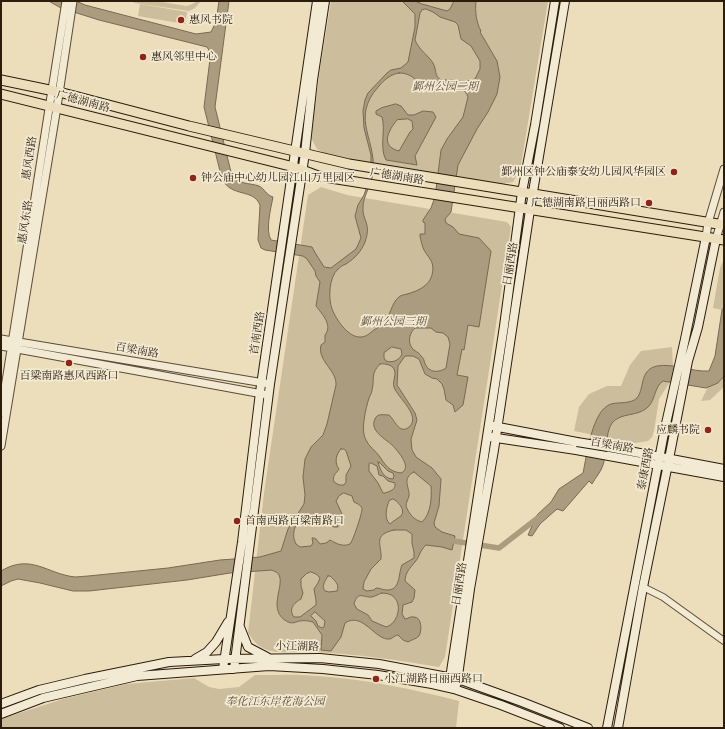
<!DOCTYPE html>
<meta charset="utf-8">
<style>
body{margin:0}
#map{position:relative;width:725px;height:729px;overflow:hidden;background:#eddebb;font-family:Alegreya,serif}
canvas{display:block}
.frame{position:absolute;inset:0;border:2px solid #2b1c0c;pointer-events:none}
</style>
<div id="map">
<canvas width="725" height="729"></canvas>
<div class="frame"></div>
</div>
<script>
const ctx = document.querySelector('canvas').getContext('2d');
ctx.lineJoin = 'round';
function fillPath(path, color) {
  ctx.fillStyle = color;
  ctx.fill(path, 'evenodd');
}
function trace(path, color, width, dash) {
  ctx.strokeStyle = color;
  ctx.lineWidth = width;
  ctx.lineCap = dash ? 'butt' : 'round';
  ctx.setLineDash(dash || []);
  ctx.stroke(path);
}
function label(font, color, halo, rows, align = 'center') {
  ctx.font = font + ' Alegreya,"Noto Serif SC",serif';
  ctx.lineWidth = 3.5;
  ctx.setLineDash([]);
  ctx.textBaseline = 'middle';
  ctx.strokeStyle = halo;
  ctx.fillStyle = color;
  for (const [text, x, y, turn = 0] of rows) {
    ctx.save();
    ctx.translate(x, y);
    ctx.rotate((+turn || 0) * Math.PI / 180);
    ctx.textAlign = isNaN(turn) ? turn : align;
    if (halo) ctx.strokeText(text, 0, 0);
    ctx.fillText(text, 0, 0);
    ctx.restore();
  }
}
fillPath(new Path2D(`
 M 131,1 L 156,1 L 186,6 C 193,5 194,1 201,1 L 195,8 L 189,11 L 135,3 Z
 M 331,1 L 548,1 L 520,171 L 513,182 L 501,184 L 329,156 L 317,149 L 311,138 L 320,69 Z
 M 140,4 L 187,12 L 185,24 L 138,16 Z
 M 321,187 L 347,195 L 507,222 L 511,227 L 445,657 L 439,667 C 398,660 356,654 314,652 C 301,651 285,654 271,651 C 260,649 254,642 248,633 L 264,493 L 308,195 Z
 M 724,259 L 724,387 L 710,400 L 701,401 L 708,387 L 712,366 L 715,356 L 722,310 L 713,308 L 720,268 Z
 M 672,347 L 673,366 L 670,382 L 659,399 L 654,431 L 652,437 L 648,441 L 635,443 L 574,431 L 579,407 L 589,394 L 607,386 L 621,386 L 630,365 L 641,351 Z
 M 255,675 C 276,675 296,674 317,676 C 365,679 412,689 459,701 L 456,728 L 1,728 L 1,719 L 63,699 L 126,684 L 194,678 L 209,687 L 219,689 L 239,687 Z`), '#ccbd9d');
const water = new Path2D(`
 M 49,1 L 76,1 L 85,5 L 196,34 L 211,32 L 216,22 L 219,1 L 229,1 L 215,107 L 232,176 C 237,184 250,183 259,186 C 264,188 266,195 273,197 C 271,208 265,230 271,240 L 312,247 C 316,255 320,260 324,267 L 331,268 L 356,249 L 361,238 L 355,216 L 358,205 L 364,195 L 371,174 L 371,155 L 364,128 L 363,111 L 365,100 L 368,93 L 387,73 L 391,70 L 401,68 L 408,62 L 415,27 L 415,14 L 402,1 L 415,1 L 422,4 L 447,11 L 450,9 L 454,1 L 476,1 C 475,11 476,22 481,31 L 480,32 L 497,61 L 500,77 L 497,94 L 488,112 L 477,129 L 458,165 L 451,212 L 445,219 L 446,223 L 453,227 L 459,234 L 479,238 L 491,251 L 479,327 L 468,325 L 464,350 L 462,349 L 457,375 L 468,377 L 463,405 L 455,412 L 453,405 L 446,400 L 444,389 L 442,384 L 437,379 L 432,378 L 425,374 L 419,359 L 413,356 L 405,356 L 398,366 L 397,385 L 415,413 L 417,420 L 411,439 L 412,450 L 416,457 L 432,468 L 441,479 L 439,506 L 434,523 L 435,527 L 442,532 L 455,536 L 452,550 L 442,547 L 426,545 C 420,550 420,556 415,562 C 410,568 405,573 405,581 L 415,590 L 414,598 L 412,602 L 403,605 L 402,614 L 405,619 C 408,619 410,616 414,617 C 422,617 422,631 419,636 C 416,639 411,640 408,642 L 403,640 L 398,635 C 395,635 393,638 390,639 C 375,641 363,611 345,623 L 341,637 L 331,651 L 321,650 L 322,635 L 313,622 C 309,621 304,620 300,621 C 295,622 293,624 288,622 C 266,611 285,586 279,575 C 278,572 275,572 272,570 L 230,573 L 187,580 L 89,591 L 73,591 L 40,583 L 18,579 L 11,581 L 1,586 L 1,571 C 31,553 47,574 75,577 C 79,577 84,576 88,576 L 168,568 L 220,560 L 260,557 L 281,551 L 288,529 L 304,504 L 305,495 L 303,477 L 305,459 L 311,447 L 323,435 L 327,424 L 336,385 C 337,370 317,361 321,345 L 325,342 L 325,335 C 333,325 322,314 316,306 L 320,282 L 316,276 L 315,271 L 307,259 L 303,256 L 265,250 L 261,248 L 258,240 L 260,205 C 253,188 232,198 222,179 L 204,107 L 210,59 L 210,52 L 207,47 L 99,20 L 61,8 ZM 426,9 L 433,12 L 440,17 L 455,22 L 458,25 L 461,39 L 471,46 L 480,61 L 480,69 L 475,79 L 464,82 L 452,80 L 441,80 C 434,76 437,70 433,63 C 428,55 419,50 415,40 L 420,13 L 422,10 ZM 399,73 C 417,72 423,94 435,91 C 439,91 442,87 446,85 C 455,86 465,87 468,97 L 463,117 L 447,139 L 441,150 L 435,197 L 431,208 L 423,220 L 423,222 L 425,223 L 425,234 L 420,234 L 420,236 C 421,241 422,246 424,250 C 430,260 435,262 432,275 C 429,286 418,291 407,294 C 404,295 401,295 399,297 C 393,301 391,312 387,318 C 384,323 379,327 374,330 C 370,333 366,337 361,337 C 348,338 336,319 332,309 C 328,298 329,277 338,269 C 340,267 343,265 346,264 C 355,258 361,252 365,242 C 372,223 362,221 363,207 C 363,197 370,187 372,178 C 380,141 348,120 379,86 C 384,80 391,74 399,73 ZM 415,328 L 431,328 L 436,332 L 443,333 L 448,337 L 450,344 L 446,368 C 439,373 429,373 425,364 C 424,361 424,358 421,356 C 419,352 414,351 412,348 C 407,341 410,332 415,328 ZM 392,347 L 401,349 L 402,354 C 399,361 392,363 386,361 L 384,358 L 384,353 ZM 380,364 C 385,363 392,365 394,369 C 397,375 392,381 394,387 C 397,397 422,416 409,427 C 399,435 395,420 389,415 C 384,415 377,413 375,419 C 369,431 386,439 392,445 C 398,451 413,468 401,473 C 390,472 385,465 380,457 C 376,451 369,447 366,440 C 360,431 366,408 369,398 C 370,395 372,393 372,390 C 375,379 370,374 380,364 ZM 341,449 L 344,449 L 346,451 L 351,466 L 346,475 L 346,482 L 344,485 L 339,485 L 334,482 C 332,475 336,474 339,469 C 334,463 336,454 341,449 ZM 378,462 L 380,463 L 388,471 L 393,473 L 394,476 L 393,479 C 384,479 380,470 378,462 ZM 371,463 L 377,466 L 379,475 L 383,476 L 388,481 L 395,483 C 396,490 390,491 385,493 L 383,493 L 378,483 L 369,471 L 369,464 ZM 414,472 L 431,486 C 432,497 431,514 422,522 C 414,520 409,514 406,506 C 406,502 408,500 409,496 C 410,488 401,478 414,472 ZM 344,493 L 352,496 L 354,502 C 356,503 361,505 362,508 C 363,511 353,541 350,544 C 343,547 337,544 330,540 L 326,543 L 320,544 L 316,539 L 314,538 L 312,538 L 313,543 L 311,546 L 300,547 L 296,544 C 294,540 293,536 294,531 C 296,519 309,523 318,519 L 334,527 L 338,527 L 337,519 L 342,514 L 336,501 L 339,496 ZM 393,499 C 398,501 406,510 401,516 C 399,517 391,523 390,524 C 384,519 386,508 389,501 ZM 394,530 L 406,530 L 412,534 L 412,543 L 414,552 L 414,558 L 402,565 C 398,574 401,591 386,590 C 383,590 380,588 376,588 L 374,590 L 367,591 L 363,589 L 364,582 L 371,569 L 381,559 C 382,544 372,535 394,530 ZM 311,572 L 316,574 L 320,578 L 318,583 L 314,589 L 316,600 L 316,605 L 300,617 L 294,617 C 288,609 294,603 301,599 L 303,593 L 301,586 L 301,579 L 306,574 ZM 328,576 L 330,576 C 334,580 340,584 337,591 L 329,592 L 325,591 C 321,586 325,581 328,576 ZM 382,593 C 386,593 391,594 394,597 C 403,606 397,624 386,627 L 372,621 L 368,615 L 357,609 L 354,604 C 358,590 363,598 372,597 C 376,596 378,594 382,593 ZM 315,612 L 325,621 L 324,627 L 322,628 L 318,626 L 316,621 L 311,616 Z
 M 396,104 L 401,106 L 408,115 L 414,115 L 423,111 L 433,112 L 436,117 L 415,156 L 417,165 L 386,160 C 379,147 386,130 382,117 L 376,114 L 376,111 L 381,108 ZM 408,119 L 412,121 L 413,129 L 410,132 L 399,151 C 380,146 388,131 397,120 Z
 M 724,308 L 724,376 L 718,383 L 706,388 L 663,381 C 654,387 656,399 648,407 C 638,417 621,412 612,423 C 605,433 607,454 603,465 C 601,472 595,478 592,484 L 589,481 L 563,511 L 557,509 L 540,524 L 532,536 L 528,535 L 537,515 L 551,502 L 559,489 L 583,473 C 587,455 592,410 611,404 C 619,402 631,404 637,398 C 645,388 639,370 657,366 C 674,363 691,372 709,371 L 715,356 L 722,310 Z`);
fillPath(water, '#ab9c80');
trace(water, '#786952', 1);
trace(new Path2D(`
 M 447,540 L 499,548 L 539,517`), '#ab9c80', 5.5);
const minor = new Path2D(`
 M 643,587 L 663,597 L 724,641`);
const tertiary = new Path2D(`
 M 706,237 L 708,223 L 724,169
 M 716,239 L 724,212
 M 1,339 L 270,384
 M 1,346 L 268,395
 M 1,413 L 66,1
 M 1,446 L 57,107 L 73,1`);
const secondary = new Path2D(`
 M 493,426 L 577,442
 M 490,437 L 576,450 L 724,477
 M 608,447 L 724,469
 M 240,627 L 248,647 L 267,657
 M 195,659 L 207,652 L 216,642 L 228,622
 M 223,669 L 242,542 L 260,392 L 317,1
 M 234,669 L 270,384 L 305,153 L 313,80 L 325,1
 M 454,689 L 457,683 L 470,589 L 494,450 L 530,210 L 565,1
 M 454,689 L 450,678 L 504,326 L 522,192 L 535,125 L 555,1
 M 1,704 L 39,690 L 85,679 L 169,662 L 224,659 L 320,658 L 379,664 L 458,679 L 522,702 L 588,728
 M 1,714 L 43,698 L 137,676 L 269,666 L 323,669 L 378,675 L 432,684 L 454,689 L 501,705 L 560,728
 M 607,728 L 665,428 L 685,339 L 706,237
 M 618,728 L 643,587 L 669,459 L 688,361 L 698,327 L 716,239`);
const primary = new Path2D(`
 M 1,80 L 59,92 L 189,126 L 349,164 L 724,225
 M 1,94 L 294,167 L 318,176 L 724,240`);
trace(minor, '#5c4c38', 8);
trace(tertiary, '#5c4c38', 9);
trace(secondary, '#2b1c0c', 10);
trace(primary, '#2b1c0c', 11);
trace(minor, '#f3ead3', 6);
trace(tertiary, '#f3ead3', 7);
trace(secondary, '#f3ead3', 8);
trace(primary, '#eddebb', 9);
const secondaryBridge = new Path2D(`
 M 577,442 L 608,447`);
trace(secondaryBridge, '#2b1c0c', 10, []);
trace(secondaryBridge, '#f3ead3', 8);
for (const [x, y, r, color] of [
 [181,20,4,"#8f2418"],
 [143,57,4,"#8f2418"],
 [674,172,4,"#8f2418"],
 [193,178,4,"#8f2418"],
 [649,203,4,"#8f2418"],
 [69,363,4,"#8f2418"],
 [708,430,4,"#8f2418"],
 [237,521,4,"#8f2418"],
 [376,679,4,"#8f2418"]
]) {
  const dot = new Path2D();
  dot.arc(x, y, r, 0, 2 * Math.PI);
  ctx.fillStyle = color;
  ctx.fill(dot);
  trace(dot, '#f3ead3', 1.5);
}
label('11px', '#2b1c0c', '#f3ead3', [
 ["惠风书院",189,20],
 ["惠风邻里中心",151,57],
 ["鄞州区钟公庙泰安幼儿园风华园区",666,172,"right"],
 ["钟公庙中心幼儿园江山万里园区",201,178],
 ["广德湖南路日丽西路口",641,203,"right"],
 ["百梁南路惠风西路口",69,376,"center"],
 ["应麟书院",700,430,"right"],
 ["首南西路百梁南路口",245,521],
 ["小江湖路日丽西路口",384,679]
], 'left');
label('italic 11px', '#5b4c38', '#f3ead3', [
 ["鄞州公园二期",445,87],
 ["鄞州公园三期",393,322],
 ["奉化江东岸花海公园",275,702]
]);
label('11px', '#2b1c0c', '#f3ead3', [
 ["广德湖南路",83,102,15],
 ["惠风西路",30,158,-81],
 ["广德湖南路",397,177,9],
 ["惠风东路",26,222,-81],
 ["日丽西路",511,264,-81],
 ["首南西路",258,333,-81],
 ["百梁南路",137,351,10],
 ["百梁南路",612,446,10],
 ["泰康西路",646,469,-79],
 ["日丽西路",460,584,-81],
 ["小江湖路",297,647,1]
]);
</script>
